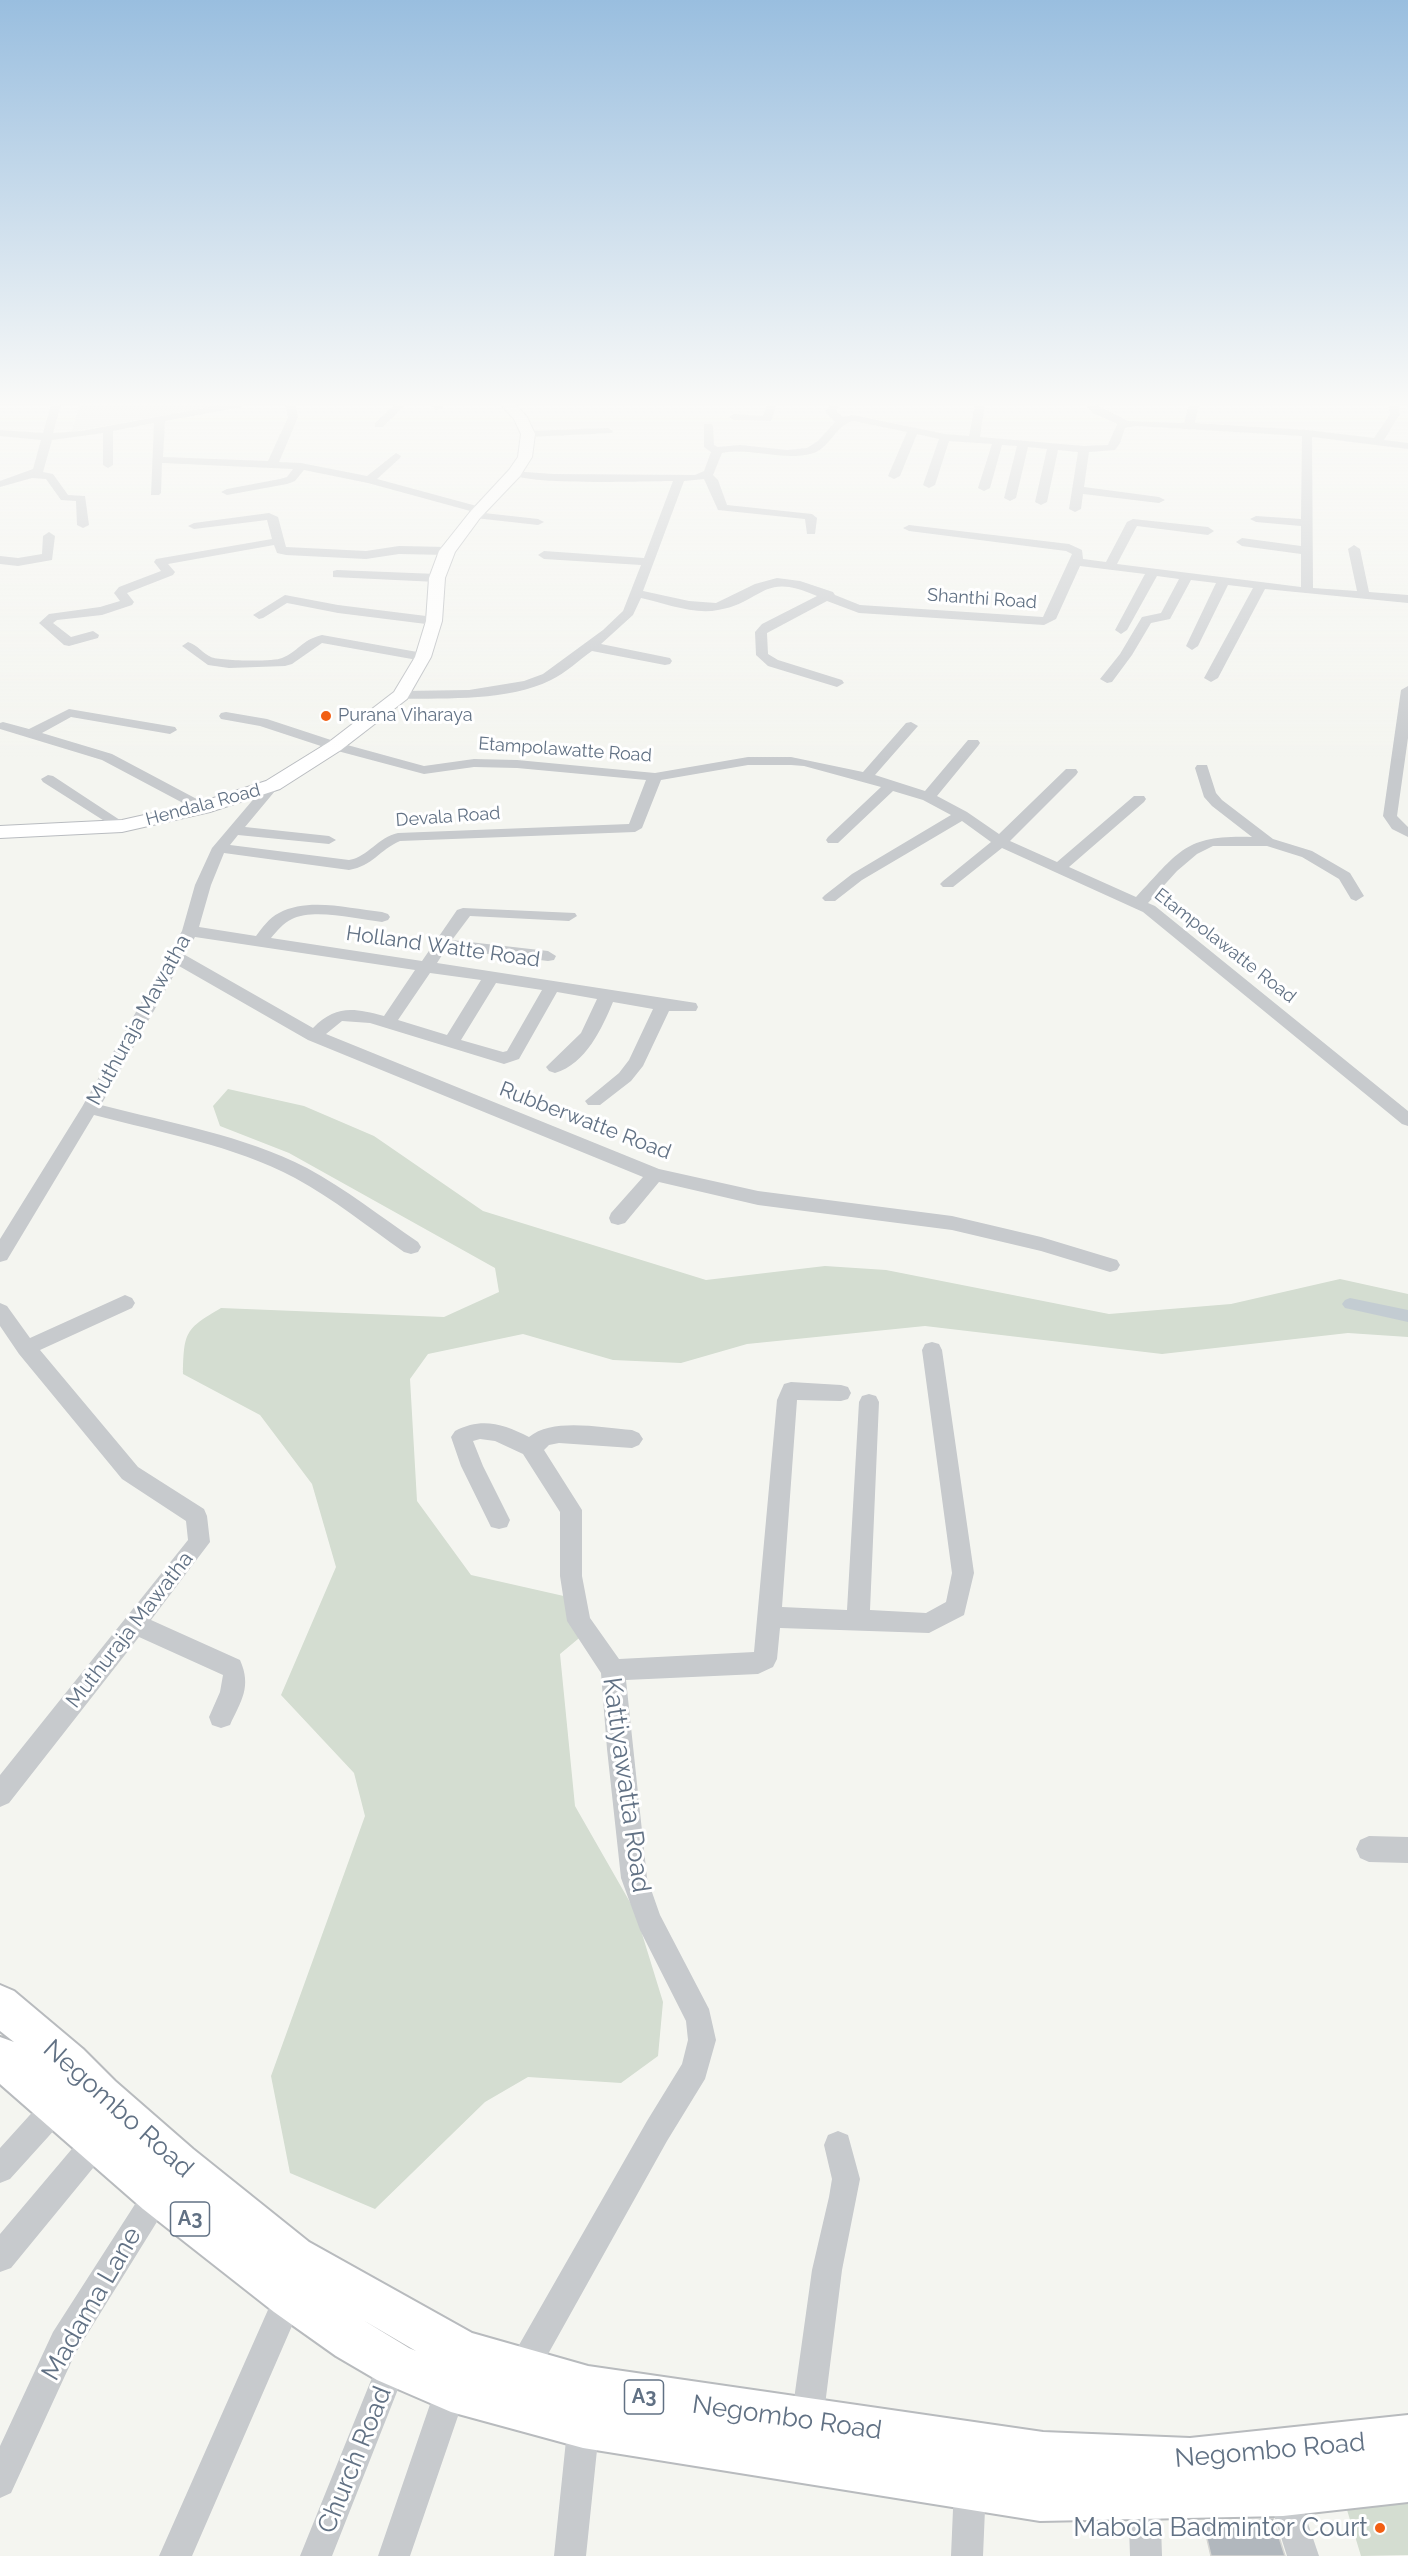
<!DOCTYPE html>
<style>
body{margin:0}
canvas{display:block;background:#f4f5f0}
</style>
<canvas width="1408" height="2556"></canvas>
<script>
const ctx = document.querySelector('canvas').getContext('2d');
ctx.lineJoin = 'round';
function fillPath(path, color) {
  ctx.fillStyle = color;
  ctx.fill(path, 'evenodd');
}
function trace(path, color, width, dash) {
  ctx.strokeStyle = color;
  ctx.lineWidth = width;
  ctx.lineCap = dash ? 'butt' : 'round';
  ctx.setLineDash(dash || []);
  ctx.stroke(path);
}
function label(font, color, halo, rows, align = 'center') {
  ctx.font = font + ' Raleway,sans-serif';
  ctx.lineWidth = 6;
  ctx.setLineDash([]);
  ctx.textBaseline = 'middle';
  ctx.strokeStyle = halo;
  ctx.fillStyle = color;
  for (const [text, x, y, turn = 0] of rows) {
    ctx.save();
    ctx.translate(x, y);
    ctx.rotate((+turn || 0) * Math.PI / 180);
    ctx.textAlign = isNaN(turn) ? turn : align;
    if (halo) ctx.strokeText(text, 0, 0);
    ctx.fillText(text, 0, 0);
    ctx.restore();
  }
}
fillPath(new Path2D(`
 M 80,404 L 227,404 L 71,432 Z`), '#e5e6e4');
fillPath(new Path2D(`
 M 228,1089 L 304,1106 L 374,1136 L 483,1211 L 706,1280 L 825,1266 L 886,1270 L 1109,1314 L 1231,1304 L 1340,1279 L 1408,1294 L 1408,1337 L 1348,1333 L 1162,1354 L 925,1326 L 747,1344 L 681,1363 L 613,1360 L 523,1334 L 428,1354 L 410,1379 L 417,1501 L 471,1575 L 577,1599 L 590,1629 L 560,1654 L 575,1806 L 635,1911 L 663,2002 L 658,2056 L 621,2083 L 528,2077 L 485,2102 L 375,2209 L 290,2173 L 271,2076 L 365,1816 L 354,1773 L 281,1695 L 336,1567 L 312,1484 L 260,1415 L 183,1374 C 184,1332 185,1329 221,1308 L 444,1317 L 499,1292 L 495,1268 L 289,1153 L 220,1126 L 213,1106 Z
 M 1408,2490 L 1408,2555 L 1361,2556 L 1344,2500 Z`), '#d4ddd1');
fillPath(new Path2D(`
 M 1350,1298 L 1408,1310 L 1408,1322 L 1345,1308 L 1342,1304 L 1345,1300 Z`), '#c3ccd2');
const building = new Path2D(`
 M 1273,2518 L 1285,2556 L 1211,2556 L 1204,2526 Z`);
fillPath(building, '#b1b7bd');
trace(building, '#d6d6d3', 1.5);
const major = new Path2D(`
 M 500,404 L 515,404 L 527,417 L 535,434 L 532,457 L 520,476 L 480,518 L 455,552 L 445,578 L 442,621 L 431,657 L 407,699 L 341,750 L 280,789 L 210,812 L 122,832 L 0,838 L 0,826 L 122,820 L 198,803 L 266,781 L 329,742 L 394,692 L 415,657 L 426,621 L 429,578 L 439,551 L 470,512 L 509,470 L 518,457 L 521,434 L 514,419 Z`);
const highway = new Path2D(`
 M 0,1985 L 14,1991 L 83,2049 L 115,2081 L 193,2149 L 309,2242 L 472,2333 L 588,2366 L 1043,2432 L 1190,2438 L 1408,2415 L 1408,2502 L 1283,2516 L 1040,2521 L 583,2448 L 451,2412 L 377,2380 L 336,2356 L 274,2312 L 143,2209 L 0,2084 L 0,2037 L 14,2042 L 0,2031 ZM 363,2320 L 416,2351 L 409,2348 Z`);
trace(major, '#b9bcc0', 2);
trace(highway, '#b8bbbe', 4);
fillPath(new Path2D(`
 M 51,404 L 61,404 L 53,433 L 81,431 L 226,404 L 247,404 L 242,407 L 165,421 L 163,457 L 268,461 L 288,417 L 285,404 L 295,404 L 298,417 L 279,462 L 301,463 L 367,476 L 396,453 L 401,456 L 400,458 L 377,479 L 484,508 L 486,510 L 484,513 L 538,519 L 544,522 L 538,525 L 475,518 L 469,515 L 474,512 L 368,483 L 304,470 L 295,481 L 287,484 L 227,495 L 221,492 L 227,489 L 280,479 L 287,477 L 293,469 L 162,463 L 161,493 L 159,495 L 151,495 L 154,423 L 113,431 L 113,465 L 108,468 L 103,465 L 103,433 L 52,440 L 43,472 L 53,474 L 68,495 L 85,496 L 89,525 L 83,528 L 77,525 L 76,501 L 61,500 L 46,479 L 32,478 L 0,487 L 0,481 L 33,469 L 41,440 L 0,436 L 0,430 L 43,433 Z
 M 395,404 L 406,404 L 383,427 L 375,427 L 375,423 Z
 M 431,404 L 441,404 L 444,408 L 435,410 Z
 M 767,404 L 777,404 L 771,421 L 734,420 L 729,417 L 734,414 L 763,416 Z
 M 830,404 L 840,404 L 836,411 L 843,417 L 853,415 L 945,434 L 969,436 L 975,404 L 985,404 L 980,437 L 1084,446 L 1108,445 L 1117,424 L 1093,413 L 1085,404 L 1095,404 L 1128,421 L 1184,423 L 1189,404 L 1199,404 L 1195,423 L 1307,430 L 1374,438 L 1390,414 L 1388,404 L 1398,404 L 1400,414 L 1384,440 L 1408,443 L 1408,449 L 1312,437 L 1313,588 L 1357,591 L 1348,549 L 1354,545 L 1360,549 L 1369,592 L 1408,595 L 1408,603 L 1265,589 L 1218,678 L 1211,682 L 1204,678 L 1253,588 L 1228,585 L 1198,646 L 1192,650 L 1186,646 L 1216,583 L 1191,580 L 1170,619 L 1151,623 L 1132,655 L 1112,682 L 1107,683 L 1100,679 L 1120,654 L 1142,617 L 1161,613 L 1179,579 L 1157,576 L 1127,630 L 1121,634 L 1115,630 L 1145,574 L 1080,566 L 1056,619 L 1044,625 L 859,613 L 827,601 L 767,633 L 768,654 L 778,660 L 842,680 L 844,683 L 837,687 L 768,666 L 756,655 L 755,632 L 762,624 L 817,596 C 762,571 764,602 718,610 C 694,615 664,603 641,598 L 633,615 L 601,644 L 670,658 L 672,661 L 670,664 L 665,665 L 592,651 C 579,660 566,673 551,680 C 509,701 448,698 401,699 L 394,695 L 401,691 L 469,690 L 524,681 L 543,674 L 603,630 L 623,611 L 641,565 L 544,559 L 538,555 L 544,551 L 644,558 L 673,481 C 646,481 525,486 509,473 L 511,471 L 553,474 L 695,475 L 704,471 L 711,452 L 704,447 L 704,424 L 712,424 L 713,426 L 714,445 L 718,447 L 740,445 L 787,450 L 807,448 L 818,441 L 835,422 L 825,412 ZM 853,421 L 907,432 L 888,476 L 894,479 L 900,476 L 917,434 L 939,439 L 923,485 L 929,488 L 935,485 L 949,441 L 992,444 L 978,488 L 984,491 L 990,488 L 1002,445 L 1017,446 L 1004,498 L 1010,501 L 1016,498 L 1028,447 L 1047,449 L 1035,502 L 1041,505 L 1047,502 L 1058,450 L 1078,452 L 1069,509 L 1075,512 L 1081,509 L 1083,494 L 1159,503 L 1165,500 L 1159,497 L 1084,487 L 1089,452 L 1115,450 L 1120,443 L 1125,428 L 1136,426 L 1302,436 L 1301,519 L 1256,516 L 1250,519 L 1256,522 L 1301,526 L 1301,546 L 1242,538 L 1236,542 L 1242,546 L 1301,554 L 1301,587 L 1117,564 L 1137,526 L 1208,535 L 1214,531 L 1208,527 L 1133,519 L 1127,522 L 1106,562 L 1083,559 L 1082,550 L 1069,544 L 909,525 L 903,528 L 909,531 L 1066,551 L 1072,554 L 1043,617 L 860,605 L 835,595 L 833,592 L 800,581 L 777,578 L 755,584 L 716,603 L 689,601 L 643,591 L 684,481 L 704,479 L 718,510 L 805,519 L 807,534 L 815,534 L 817,518 L 812,514 L 727,505 L 718,480 L 713,475 L 722,453 C 751,447 780,461 810,454 C 830,450 834,426 853,421 Z
 M 608,428 L 613,431 L 612,433 L 528,437 L 523,434 L 528,431 Z
 M 269,513 L 278,517 L 286,547 L 366,551 L 399,546 L 447,547 L 453,551 L 447,555 L 399,554 L 366,559 L 286,555 L 277,553 L 274,545 L 168,564 L 175,572 L 173,575 L 127,593 L 134,602 L 132,605 L 102,615 L 57,620 L 53,623 L 71,637 L 93,631 L 99,635 L 98,638 L 69,646 L 64,645 L 39,623 L 49,614 L 100,607 L 120,601 L 114,593 L 119,587 L 161,571 L 154,562 L 156,559 L 272,539 L 267,520 L 194,529 L 188,526 L 194,523 Z
 M 49,532 L 55,536 L 52,560 L 18,566 L 0,564 L 0,556 L 18,558 L 42,554 L 43,536 Z
 M 337,570 L 437,574 L 443,578 L 437,582 L 333,577 L 333,571 Z
 M 285,595 L 338,605 L 434,617 L 440,621 L 434,625 L 338,613 L 287,603 L 263,618 L 259,619 L 253,615 Z
 M 322,635 L 423,653 L 429,657 L 423,661 L 322,643 L 292,664 L 285,666 L 229,668 L 208,665 L 182,646 L 188,642 C 198,645 203,654 211,657 C 219,661 274,662 282,658 C 298,652 301,640 322,635 Z
 M 1408,686 L 1408,738 L 1397,816 L 1408,827 L 1408,837 L 1392,829 L 1383,816 L 1401,690 Z
 M 69,709 L 175,727 L 177,730 L 170,734 L 71,717 L 42,733 L 112,754 L 208,805 L 210,808 L 208,811 L 198,811 L 102,760 L 0,729 L 0,723 L 3,722 L 29,729 Z
 M 226,712 L 267,719 L 340,743 L 424,766 L 474,759 L 517,760 L 655,773 L 748,757 L 791,757 L 863,772 L 906,723 L 911,722 L 918,726 L 875,775 L 925,791 L 968,740 L 978,740 L 980,743 L 978,746 L 937,796 L 967,812 L 999,834 L 1066,769 L 1076,769 L 1078,772 L 1076,775 L 1010,841 L 1057,862 L 1134,796 L 1144,796 L 1146,799 L 1144,802 L 1069,867 L 1136,897 C 1180,851 1184,835 1252,837 L 1212,806 L 1204,797 L 1195,768 L 1197,765 L 1207,765 L 1216,793 L 1222,800 L 1273,839 L 1312,851 L 1350,873 L 1364,896 L 1356,901 L 1351,899 L 1339,879 L 1302,857 L 1267,846 L 1213,846 L 1197,854 L 1177,871 L 1148,903 L 1155,906 L 1408,1111 L 1408,1126 L 1402,1124 L 1143,912 L 1002,848 L 953,887 L 943,887 L 940,884 L 943,881 L 991,842 L 962,821 L 862,880 L 835,901 L 825,901 L 822,898 L 825,895 L 852,874 L 951,815 L 923,800 L 893,791 L 838,843 L 828,843 L 826,840 L 828,837 L 881,787 L 804,766 L 791,765 L 748,765 L 661,780 L 642,828 L 635,832 L 400,841 C 379,850 373,866 349,870 L 224,853 L 211,885 L 199,927 L 256,936 C 262,928 269,918 279,913 C 309,897 350,909 382,912 L 388,914 L 390,917 L 388,920 L 382,922 C 358,919 314,908 292,919 C 283,923 277,931 271,938 L 422,961 L 457,910 L 463,908 L 575,913 L 577,916 L 569,921 L 470,916 L 452,940 L 548,951 L 556,956 L 554,960 L 548,961 L 446,949 L 437,963 L 696,1003 L 698,1007 L 696,1011 L 669,1011 L 643,1066 L 631,1081 L 600,1105 L 588,1105 L 585,1101 L 619,1073 L 629,1060 L 653,1009 L 613,1002 C 602,1028 586,1064 555,1073 L 549,1071 L 546,1067 L 581,1033 L 597,999 L 557,992 L 519,1059 L 504,1064 L 370,1023 L 342,1021 L 326,1034 L 659,1169 L 758,1191 L 952,1216 L 1041,1237 L 1117,1260 L 1120,1265 L 1117,1270 L 1110,1272 L 1041,1251 L 952,1230 L 758,1205 L 659,1182 L 625,1223 L 618,1225 L 611,1223 L 609,1218 L 611,1213 L 643,1177 L 308,1040 L 179,966 L 101,1105 C 170,1123 243,1135 307,1168 C 346,1189 381,1217 418,1242 L 421,1247 L 418,1252 L 411,1254 L 404,1252 C 368,1227 334,1199 295,1178 C 233,1145 162,1133 94,1115 L 7,1260 L 0,1262 L 0,1239 L 82,1107 L 182,931 L 195,885 L 212,848 L 268,782 L 278,782 L 280,785 L 245,827 L 329,836 L 336,840 L 329,844 L 238,835 L 230,845 L 349,860 C 368,857 378,837 398,833 L 629,824 L 646,780 L 517,768 L 474,767 L 424,774 L 330,749 L 260,726 L 221,719 L 219,716 L 221,713 ZM 195,937 L 415,970 L 384,1016 C 353,1008 336,1005 313,1028 L 185,955 ZM 430,973 L 481,980 L 447,1035 L 398,1020 ZM 496,983 L 542,990 L 507,1051 L 503,1052 L 461,1040 Z
 M 48,775 L 53,776 L 129,826 L 122,830 L 117,829 L 43,782 L 41,779 Z
 M 125,1295 L 132,1298 L 135,1303 L 132,1308 L 40,1350 L 138,1467 L 204,1509 L 207,1516 L 210,1542 L 151,1620 L 240,1660 C 252,1687 241,1701 230,1725 L 221,1728 L 212,1725 L 209,1717 L 220,1692 L 223,1675 L 139,1637 L 9,1803 L 0,1807 L 0,1775 L 188,1540 L 186,1521 L 122,1479 L 19,1354 L 0,1326 L 0,1303 L 7,1306 L 30,1338 Z
 M 932,1342 L 939,1344 L 942,1350 L 974,1573 L 964,1615 L 929,1633 L 780,1628 L 777,1659 L 773,1667 L 758,1674 L 626,1680 L 647,1878 L 660,1915 L 709,2009 L 716,2040 L 705,2079 L 667,2141 L 533,2381 L 522,2385 L 511,2381 L 507,2370 L 511,2359 L 647,2121 L 682,2064 L 688,2040 L 686,2021 L 640,1930 L 621,1878 L 607,1749 L 601,1673 L 567,1621 L 560,1576 L 560,1512 L 523,1454 L 495,1441 L 480,1439 L 473,1441 L 483,1466 L 510,1520 L 507,1527 L 499,1529 L 491,1527 L 461,1466 L 451,1437 L 455,1431 C 482,1417 503,1424 529,1437 C 553,1417 602,1428 632,1430 L 639,1433 L 643,1439 L 639,1445 L 632,1448 L 559,1443 L 549,1445 L 544,1450 L 582,1510 L 582,1576 L 590,1618 L 619,1659 L 754,1652 L 777,1400 L 784,1384 L 791,1382 L 841,1385 L 848,1387 L 851,1393 L 848,1399 L 841,1401 L 797,1400 L 782,1607 L 847,1610 L 859,1402 L 862,1396 L 869,1394 L 876,1396 L 879,1402 L 870,1610 L 926,1613 L 946,1602 L 952,1573 L 922,1350 L 925,1344 Z
 M 1369,1836 L 1408,1837 L 1408,1863 L 1369,1862 L 1360,1858 L 1356,1849 L 1360,1840 Z
 M 57,2092 L 67,2096 L 71,2106 L 67,2116 L 10,2179 L 0,2183 L 0,2148 L 47,2096 Z
 M 97,2127 L 107,2131 L 111,2141 L 107,2151 L 11,2268 L 0,2272 L 0,2234 L 87,2131 Z
 M 838,2131 L 848,2135 L 860,2179 L 842,2270 L 823,2421 L 818,2432 L 807,2437 L 796,2432 L 791,2421 L 812,2270 L 829,2197 L 832,2179 L 824,2145 L 828,2135 Z
 M 158,2179 L 168,2184 L 173,2194 L 168,2204 L 75,2354 L 11,2493 L 0,2498 L 0,2446 L 53,2332 L 148,2184 Z
 M 290,2281 L 301,2285 L 305,2296 L 192,2556 L 159,2556 L 279,2285 Z
 M 393,2349 L 404,2353 L 408,2364 L 332,2556 L 300,2556 L 382,2353 Z
 M 453,2368 L 464,2373 L 469,2384 L 410,2556 L 378,2556 L 437,2384 L 442,2373 Z
 M 584,2405 L 595,2410 L 600,2421 L 586,2556 L 554,2556 L 568,2421 L 573,2410 Z
 M 970,2470 L 981,2475 L 986,2486 L 983,2556 L 951,2556 L 954,2486 L 959,2475 Z
 M 1282,2474 L 1293,2479 L 1319,2556 L 1287,2556 L 1266,2490 L 1271,2479 Z
 M 1144,2479 L 1155,2484 L 1160,2495 L 1162,2556 L 1130,2556 L 1128,2495 L 1133,2484 Z`), '#c7cacd');
fillPath(major, '#fff');
fillPath(highway, '#fff');
const sky = ctx.createLinearGradient(0, 0, 0, 762);
sky.addColorStop(0, '#99bedf');
sky.addColorStop(0.53, '#fafaf8');
sky.addColorStop(1, '#fafaf800');
ctx.fillStyle = sky;
ctx.fillRect(0, 0, 1408, 762);
for (const [x, y, r, color] of [
 [326,716,6,"#f25f13"],
 [1380,2528,6,"#f25f13"]
]) {
  const dot = new Path2D();
  dot.arc(x, y, r, 0, 2 * Math.PI);
  ctx.fillStyle = color;
  ctx.fill(dot);
  trace(dot, '#fff', 2);
}
label('18px', '#617184', '#fff', [
 ["Shanthi Road",982,599,4],
 ["Etampolawatte Road",565,750,4],
 ["Hendala Road",203,805,-15],
 ["Devala Road",448,817,-4],
 ["Etampolawatte Road",1225,946,38]
]);
label('18px', '#617184', '#fff', [
 ["Purana Viharaya",338,716]
], 'left');
for (const [x, y, w] of [
 [190,2219,39],
 [644,2397,39]
]) {
  const box = new Path2D();
  box.roundRect(x - w / 2, y - 17, w, 34, 4.5);
  ctx.fillStyle = '#fff';
  ctx.fill(box);
  trace(box, '#617184', 1.5);
}
label('bold 20px', '#617184', null, [
 ["A3",190,2219],
 ["A3",644,2397]
]);
label('21px', '#617184', '#fff', [
 ["Holland Watte Road",443,947,8],
 ["Muthuraja Mawatha",139,1020,-61],
 ["Rubberwatte Road",585,1121,21],
 ["Muthuraja Mawatha",130,1630,-52]
]);
label('26px', '#617184', '#fff', [
 ["Kattiyawatta Road",626,1785,82],
 ["Negombo Road",118,2109,42],
 ["Madama Lane",92,2304,-60],
 ["Negombo Road",787,2418,8],
 ["Negombo Road",1270,2451,-5],
 ["Church Road",355,2460,-68]
]);
label('26px', '#617184', '#fff', [
 ["Mabola Badmintor Court",1368,2528]
], 'right');
</script>
